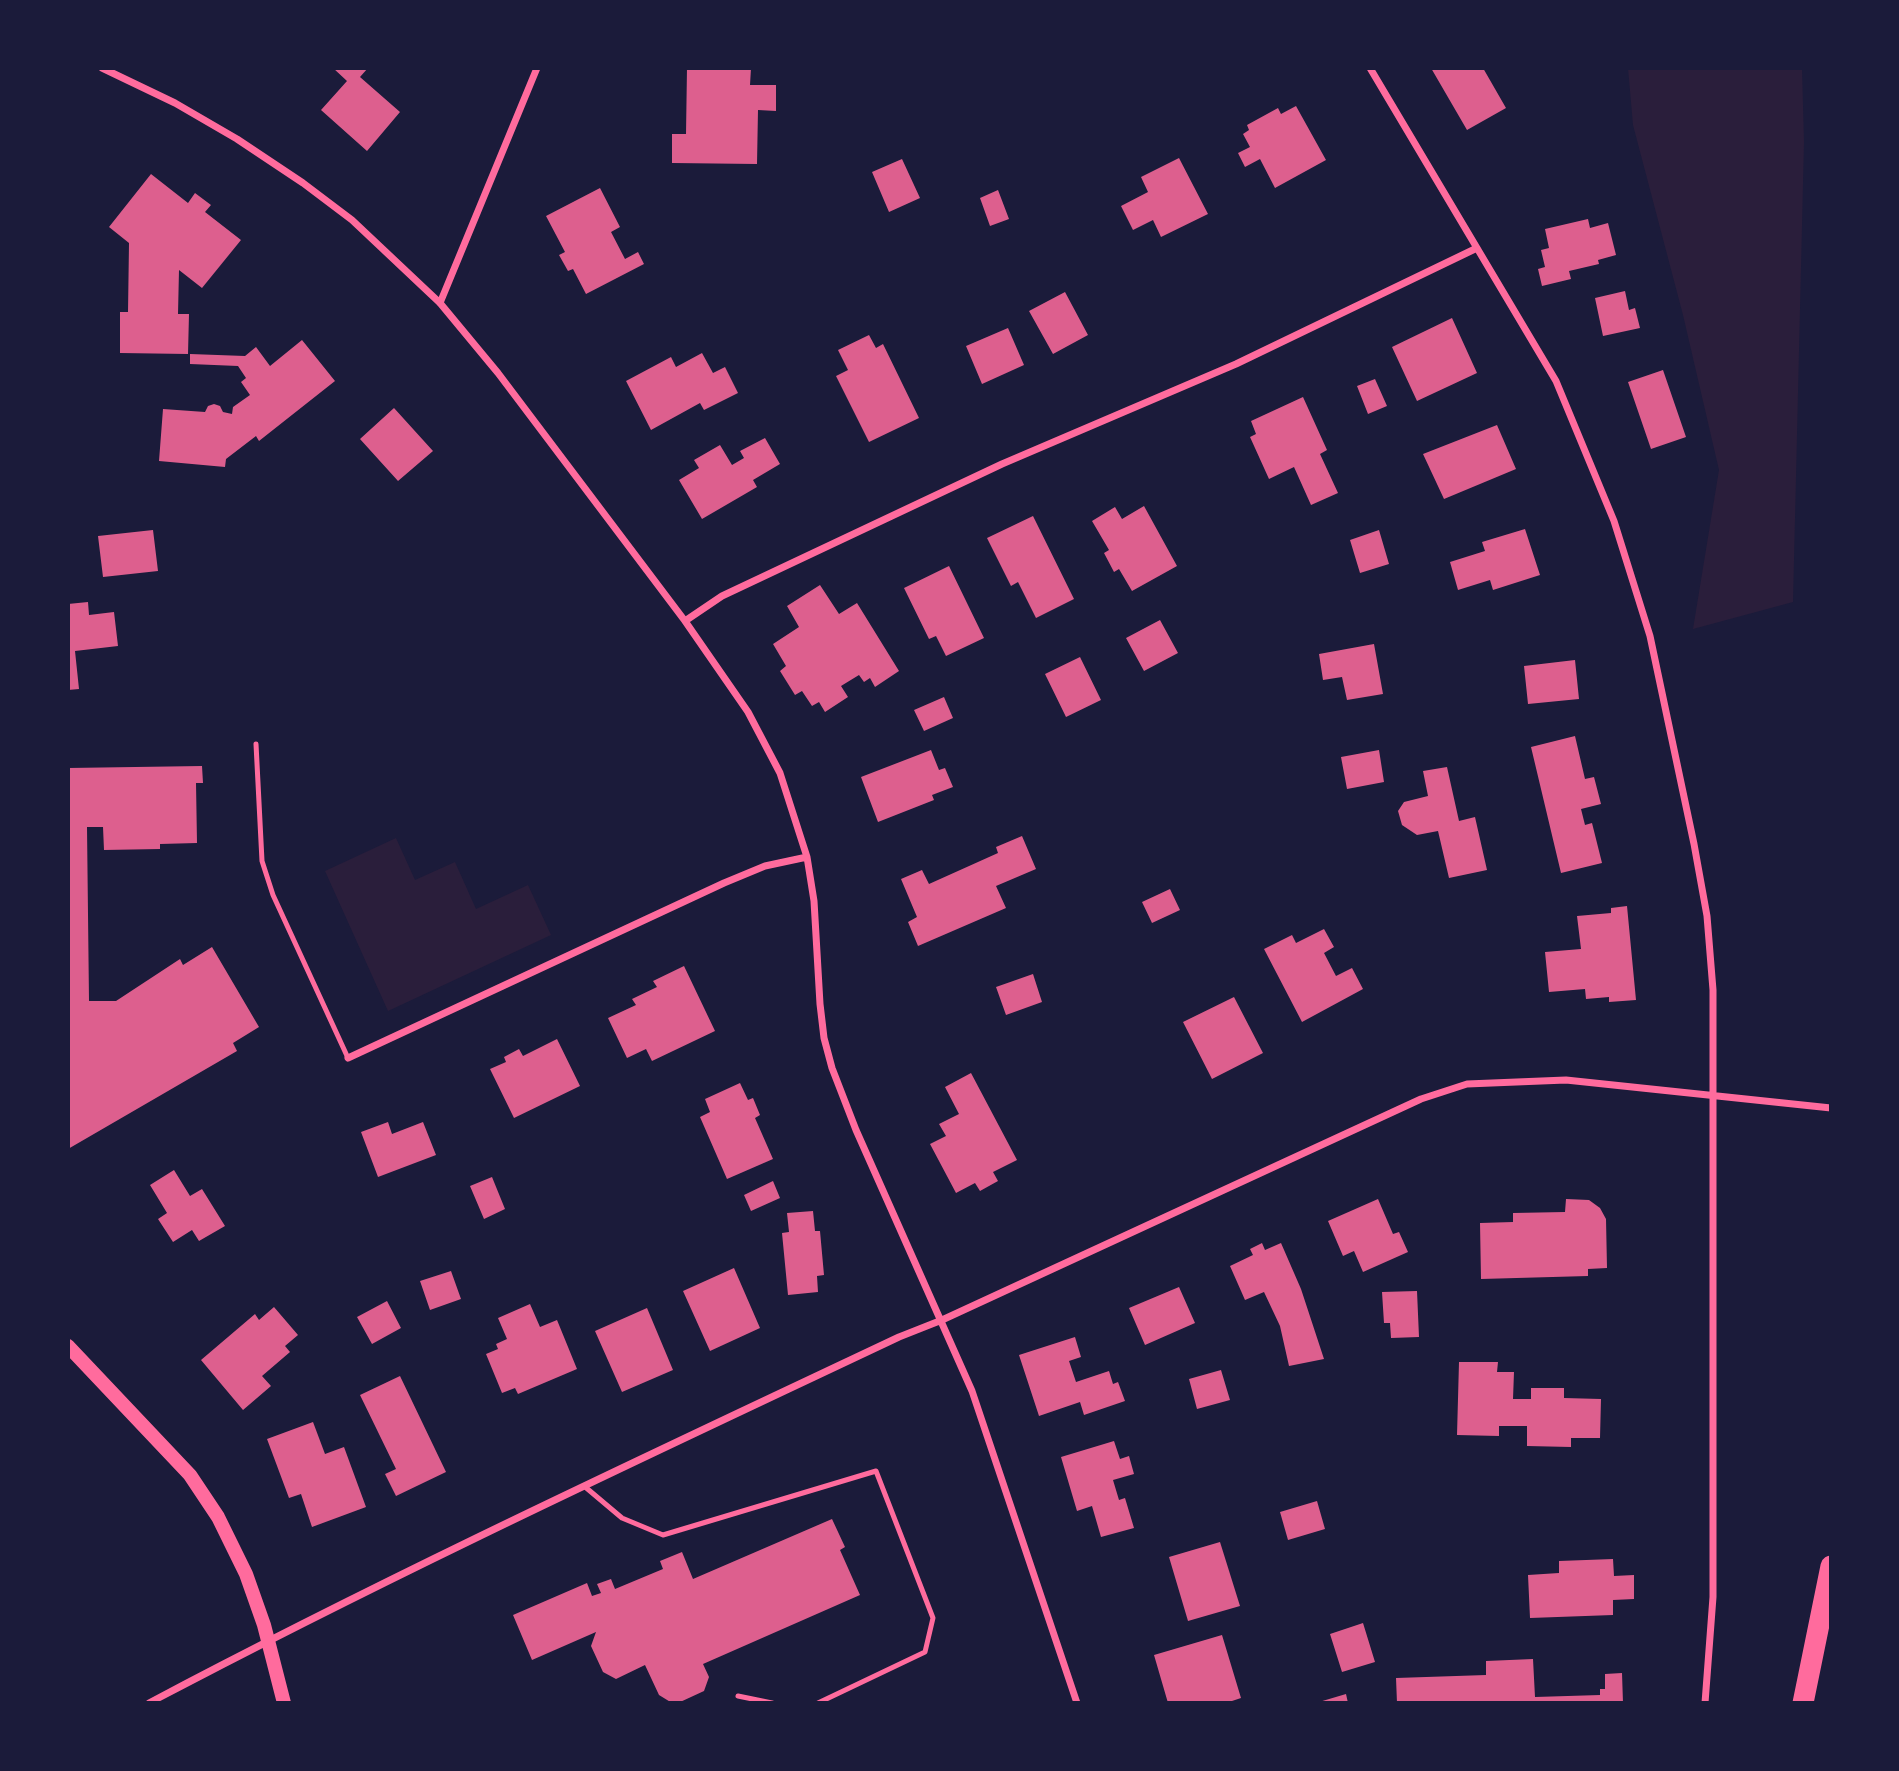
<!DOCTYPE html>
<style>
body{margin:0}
#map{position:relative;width:1899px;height:1771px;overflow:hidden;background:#1b1b3a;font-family:"PT Serif",serif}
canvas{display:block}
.frame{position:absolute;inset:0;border:70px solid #1b1b3a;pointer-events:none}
</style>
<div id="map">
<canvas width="1899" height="1771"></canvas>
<div class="frame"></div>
</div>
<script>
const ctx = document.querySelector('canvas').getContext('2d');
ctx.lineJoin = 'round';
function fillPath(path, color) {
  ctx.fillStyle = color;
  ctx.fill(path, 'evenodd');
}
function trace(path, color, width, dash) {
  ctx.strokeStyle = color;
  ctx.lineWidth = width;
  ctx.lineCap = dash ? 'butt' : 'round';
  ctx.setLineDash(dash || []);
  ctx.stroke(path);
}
fillPath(new Path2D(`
 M 1628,68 L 1802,68 L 1804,142 L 1793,602 L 1693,629 L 1719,470 L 1683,315 L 1633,125 Z
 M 396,838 L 415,880 L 455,862 L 476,909 L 528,885 L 551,935 L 388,1011 L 325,871 Z`), '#2a1e3b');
fillPath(new Path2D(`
 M 333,68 L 368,68 L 360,77 L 400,112 L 367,151 L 321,110 L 347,81 Z
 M 687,68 L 751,68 L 750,85 L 776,85 L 776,111 L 758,110 L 757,164 L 672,163 L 672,134 L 686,134 Z
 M 1431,68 L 1483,68 L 1506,108 L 1467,130 Z
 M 1296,106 L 1326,160 L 1275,188 L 1260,159 L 1245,167 L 1238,153 L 1250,147 L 1243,134 L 1249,130 L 1247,125 L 1278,108 L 1281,114 Z
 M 1179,158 L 1208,214 L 1161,237 L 1153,220 L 1133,230 L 1121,206 L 1148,192 L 1141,177 Z
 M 902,159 L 920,198 L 889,212 L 872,172 Z
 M 151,174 L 188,203 L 195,193 L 211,205 L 205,212 L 241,240 L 202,288 L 179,270 L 178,314 L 189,314 L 188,354 L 120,353 L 120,312 L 128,312 L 129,243 L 109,227 Z
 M 600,188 L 620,227 L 611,232 L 625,259 L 638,252 L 644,264 L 586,294 L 573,269 L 568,271 L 559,255 L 565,252 L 546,216 Z
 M 998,190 L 1009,219 L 990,226 L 980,198 Z
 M 1588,219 L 1590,228 L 1608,223 L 1616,255 L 1598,260 L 1599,264 L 1569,271 L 1571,279 L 1542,286 L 1538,269 L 1545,267 L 1541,250 L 1549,248 L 1545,229 Z
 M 1625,291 L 1629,310 L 1635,308 L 1640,328 L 1603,336 L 1595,298 Z
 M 1065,292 L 1088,335 L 1053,354 L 1029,311 Z
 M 1452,318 L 1477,373 L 1417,401 L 1392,347 Z
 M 1008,328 L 1024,365 L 982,384 L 966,346 Z
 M 869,335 L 876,348 L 883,344 L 919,418 L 869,442 L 836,376 L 848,370 L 838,350 Z
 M 302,340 L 335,381 L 259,441 L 256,436 L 226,459 L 225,467 L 159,461 L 163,409 L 205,412 L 208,406 L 214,404 L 220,406 L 223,412 L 232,414 L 233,407 L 250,395 L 241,382 L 246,378 L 238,366 L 190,364 L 190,354 L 245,356 L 256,347 L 270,366 Z
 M 702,353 L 713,373 L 725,367 L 738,393 L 704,410 L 700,403 L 651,430 L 626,381 L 671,357 L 676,367 Z
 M 1663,370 L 1686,437 L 1651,449 L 1628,382 Z
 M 1375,379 L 1387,406 L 1368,414 L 1357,386 Z
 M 1303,397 L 1327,450 L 1320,454 L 1338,493 L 1311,505 L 1294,467 L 1269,479 L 1250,437 L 1256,434 L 1251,421 Z
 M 394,408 L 433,451 L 398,481 L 360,439 Z
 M 1497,425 L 1516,469 L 1444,499 L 1423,454 Z
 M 765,438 L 780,464 L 753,480 L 757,487 L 702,519 L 679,480 L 699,468 L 694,460 L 720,445 L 732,465 L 744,458 L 740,451 Z
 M 1144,506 L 1177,566 L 1132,591 L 1119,569 L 1114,572 L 1104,553 L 1109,550 L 1092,521 L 1115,507 L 1122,519 Z
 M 1033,516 L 1074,599 L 1036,618 L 1018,582 L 1011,586 L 987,538 Z
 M 1525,529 L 1540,575 L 1493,590 L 1490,580 L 1458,590 L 1450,562 L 1485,551 L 1482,542 Z
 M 153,530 L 158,571 L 103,577 L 98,536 Z
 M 1379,530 L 1389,564 L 1360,573 L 1350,540 Z
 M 949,566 L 984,638 L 946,656 L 936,636 L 929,639 L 904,588 Z
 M 820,585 L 839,614 L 857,603 L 899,671 L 875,687 L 870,678 L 864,682 L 859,675 L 841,686 L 848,697 L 825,712 L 819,702 L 812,706 L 802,691 L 795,695 L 780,671 L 786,666 L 773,644 L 799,627 L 787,606 Z
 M 88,602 L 89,615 L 114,612 L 118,646 L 75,651 L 79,689 L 68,690 L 68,604 Z
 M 1160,620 L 1178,653 L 1144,671 L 1126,638 Z
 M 1374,644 L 1383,694 L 1347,700 L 1342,677 L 1323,680 L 1319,654 Z
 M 1080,657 L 1101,700 L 1066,717 L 1045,674 Z
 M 1575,660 L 1579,699 L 1528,704 L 1524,666 Z
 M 944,697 L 953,718 L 924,731 L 914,710 Z
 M 1575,736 L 1585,779 L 1594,777 L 1601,804 L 1581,809 L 1585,825 L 1592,823 L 1602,863 L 1561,873 L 1531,747 Z
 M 931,750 L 939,770 L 945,768 L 953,787 L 932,795 L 934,800 L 878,822 L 861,777 Z
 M 1379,750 L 1384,782 L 1347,789 L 1341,757 Z
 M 202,766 L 203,783 L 196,783 L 197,843 L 160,844 L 160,849 L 104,850 L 103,827 L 87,827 L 89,1001 L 116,1001 L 180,959 L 183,965 L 212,947 L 259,1027 L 233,1043 L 237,1051 L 68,1149 L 68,768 Z
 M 1447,767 L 1459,821 L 1475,817 L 1487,870 L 1449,878 L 1438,831 L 1417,835 L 1402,825 L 1398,811 L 1404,802 L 1428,796 L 1423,771 Z
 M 1022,836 L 1036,869 L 996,886 L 1006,908 L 918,946 L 908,922 L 917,917 L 901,879 L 922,870 L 929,884 L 998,853 L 996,847 Z
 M 1170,889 L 1180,910 L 1152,923 L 1142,902 Z
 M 1627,906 L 1636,1000 L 1609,1002 L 1609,997 L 1586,999 L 1585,989 L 1549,992 L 1545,952 L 1581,949 L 1577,916 L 1611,913 L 1611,908 Z
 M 1324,929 L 1334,947 L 1324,953 L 1336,976 L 1352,968 L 1363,989 L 1302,1022 L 1264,949 L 1292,935 L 1296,943 Z
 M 684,966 L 715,1031 L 652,1061 L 646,1049 L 627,1058 L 608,1018 L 636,1005 L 632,999 L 657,987 L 653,981 Z
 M 1033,974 L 1042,1002 L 1006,1015 L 996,987 Z
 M 1234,997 L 1263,1053 L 1212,1079 L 1183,1022 Z
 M 557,1039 L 580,1086 L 514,1118 L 490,1069 L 506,1062 L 504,1057 L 519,1049 L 523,1056 Z
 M 971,1073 L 1017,1160 L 993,1172 L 998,1181 L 980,1191 L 975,1183 L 956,1193 L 930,1144 L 946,1136 L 939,1124 L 959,1114 L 945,1087 Z
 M 740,1083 L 748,1100 L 753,1098 L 760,1115 L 755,1118 L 773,1159 L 727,1179 L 700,1117 L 710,1112 L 705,1099 Z
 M 388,1122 L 392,1134 L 423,1122 L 436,1155 L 378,1177 L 361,1132 Z
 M 174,1170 L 190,1196 L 202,1189 L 225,1226 L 199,1241 L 192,1230 L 173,1242 L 158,1219 L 167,1213 L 150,1185 Z
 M 492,1177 L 505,1209 L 484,1219 L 470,1186 Z
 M 773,1181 L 780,1198 L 751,1211 L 744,1195 Z
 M 1378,1199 L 1393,1234 L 1399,1232 L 1408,1252 L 1363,1272 L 1354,1251 L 1343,1256 L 1328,1221 Z
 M 1566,1199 L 1589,1200 L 1600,1208 L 1606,1219 L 1607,1268 L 1588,1269 L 1588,1276 L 1481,1279 L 1480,1223 L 1513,1222 L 1513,1213 L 1565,1212 Z
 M 813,1211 L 815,1231 L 820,1231 L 824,1275 L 817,1276 L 818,1292 L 788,1295 L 782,1233 L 789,1232 L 787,1213 Z
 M 1262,1243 L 1265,1250 L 1281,1243 L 1301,1289 L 1324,1359 L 1289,1366 L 1280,1326 L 1264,1292 L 1245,1300 L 1230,1266 L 1253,1255 L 1250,1249 Z
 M 734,1268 L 760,1328 L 710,1351 L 683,1291 Z
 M 451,1271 L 461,1299 L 430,1310 L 420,1281 Z
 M 1179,1287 L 1195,1323 L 1145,1345 L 1129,1308 Z
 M 1417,1291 L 1419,1337 L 1391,1338 L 1390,1323 L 1384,1323 L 1382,1292 Z
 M 387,1301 L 401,1328 L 372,1344 L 357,1317 Z
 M 530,1304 L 540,1327 L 557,1320 L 577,1369 L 518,1394 L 515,1388 L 502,1393 L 486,1354 L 498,1349 L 496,1344 L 507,1339 L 498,1318 Z
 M 274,1307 L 298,1335 L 285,1346 L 290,1352 L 262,1376 L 271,1386 L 243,1410 L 201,1360 L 255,1314 L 259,1320 Z
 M 647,1308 L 673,1370 L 622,1392 L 595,1331 Z
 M 1075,1337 L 1081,1357 L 1069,1361 L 1076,1382 L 1109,1371 L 1113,1384 L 1118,1382 L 1125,1401 L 1084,1415 L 1080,1402 L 1039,1416 L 1019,1355 Z
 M 1459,1362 L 1498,1362 L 1497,1372 L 1514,1372 L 1513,1399 L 1531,1399 L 1531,1388 L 1564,1388 L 1564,1398 L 1601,1399 L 1600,1438 L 1571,1438 L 1571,1447 L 1527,1446 L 1527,1426 L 1499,1426 L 1499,1436 L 1457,1435 Z
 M 1221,1370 L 1230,1400 L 1197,1409 L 1189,1379 Z
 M 400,1376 L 446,1472 L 396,1496 L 385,1474 L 396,1469 L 360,1395 Z
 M 313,1422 L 325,1454 L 344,1447 L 366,1507 L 312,1527 L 301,1494 L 289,1498 L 267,1439 Z
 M 1114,1441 L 1120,1459 L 1129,1456 L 1134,1474 L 1113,1480 L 1119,1500 L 1125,1498 L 1134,1528 L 1101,1537 L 1092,1506 L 1077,1511 L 1061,1457 Z
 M 1317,1501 L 1325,1529 L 1288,1540 L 1280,1512 Z
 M 832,1519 L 845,1547 L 840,1550 L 860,1595 L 703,1664 L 709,1677 L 704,1691 L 678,1703 L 672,1703 L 659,1695 L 645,1665 L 616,1679 L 603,1672 L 591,1646 L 596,1632 L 532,1660 L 513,1615 L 587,1583 L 592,1596 L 601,1593 L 597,1584 L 611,1579 L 615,1589 L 663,1569 L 660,1561 L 682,1552 L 693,1579 Z
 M 1220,1542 L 1240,1606 L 1188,1621 L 1169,1557 Z
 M 1613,1559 L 1614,1576 L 1634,1575 L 1634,1599 L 1613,1600 L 1613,1615 L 1530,1618 L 1528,1575 L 1559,1573 L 1559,1561 Z
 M 1363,1623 L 1375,1662 L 1342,1672 L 1330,1634 Z
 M 1222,1635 L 1241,1698 L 1226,1703 L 1168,1703 L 1154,1655 Z
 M 1533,1659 L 1535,1697 L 1600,1695 L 1600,1689 L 1605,1689 L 1605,1674 L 1622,1673 L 1623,1703 L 1397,1703 L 1396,1678 L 1486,1675 L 1486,1661 Z
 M 1346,1694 L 1348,1703 L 1319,1703 L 1319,1702 Z`), '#dd5f8e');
trace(new Path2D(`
 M 256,744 L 262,861 L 273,895 L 348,1058
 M 584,1486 L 622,1518 L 663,1535 L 876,1471 L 933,1618 L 925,1652 L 818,1703
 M 738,1696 L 772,1703`), '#ff6b9d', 5);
trace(new Path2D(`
 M 102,68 L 175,103 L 237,139 L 303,183 L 352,220 L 440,303 L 498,373 L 685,621 L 748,712 L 780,773 L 807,857 L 814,901 L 820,1004 L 824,1038 L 832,1068 L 856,1130 L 972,1391 L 1077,1703
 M 1370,68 L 1556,381 L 1614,521 L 1650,636 L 1694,844 L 1707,916 L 1713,990 L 1713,1597 L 1705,1703
 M 440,303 L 537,68
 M 685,621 L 722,596 L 1002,464 L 1236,364 L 1477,248
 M 348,1058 L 724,883 L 765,866 L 807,857
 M 149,1703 C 395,1573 647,1456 899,1337 L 942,1320 L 1421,1099 L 1467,1084 L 1566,1080 L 1831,1108`), '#ff6b9d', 7);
trace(new Path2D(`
 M 68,1346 L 190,1475 L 218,1517 L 246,1574 L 264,1625 L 284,1703`), '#ff6b9d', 14);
trace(new Path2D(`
 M 1803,1703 L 1831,1566`), '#ff6b9d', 21);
</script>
